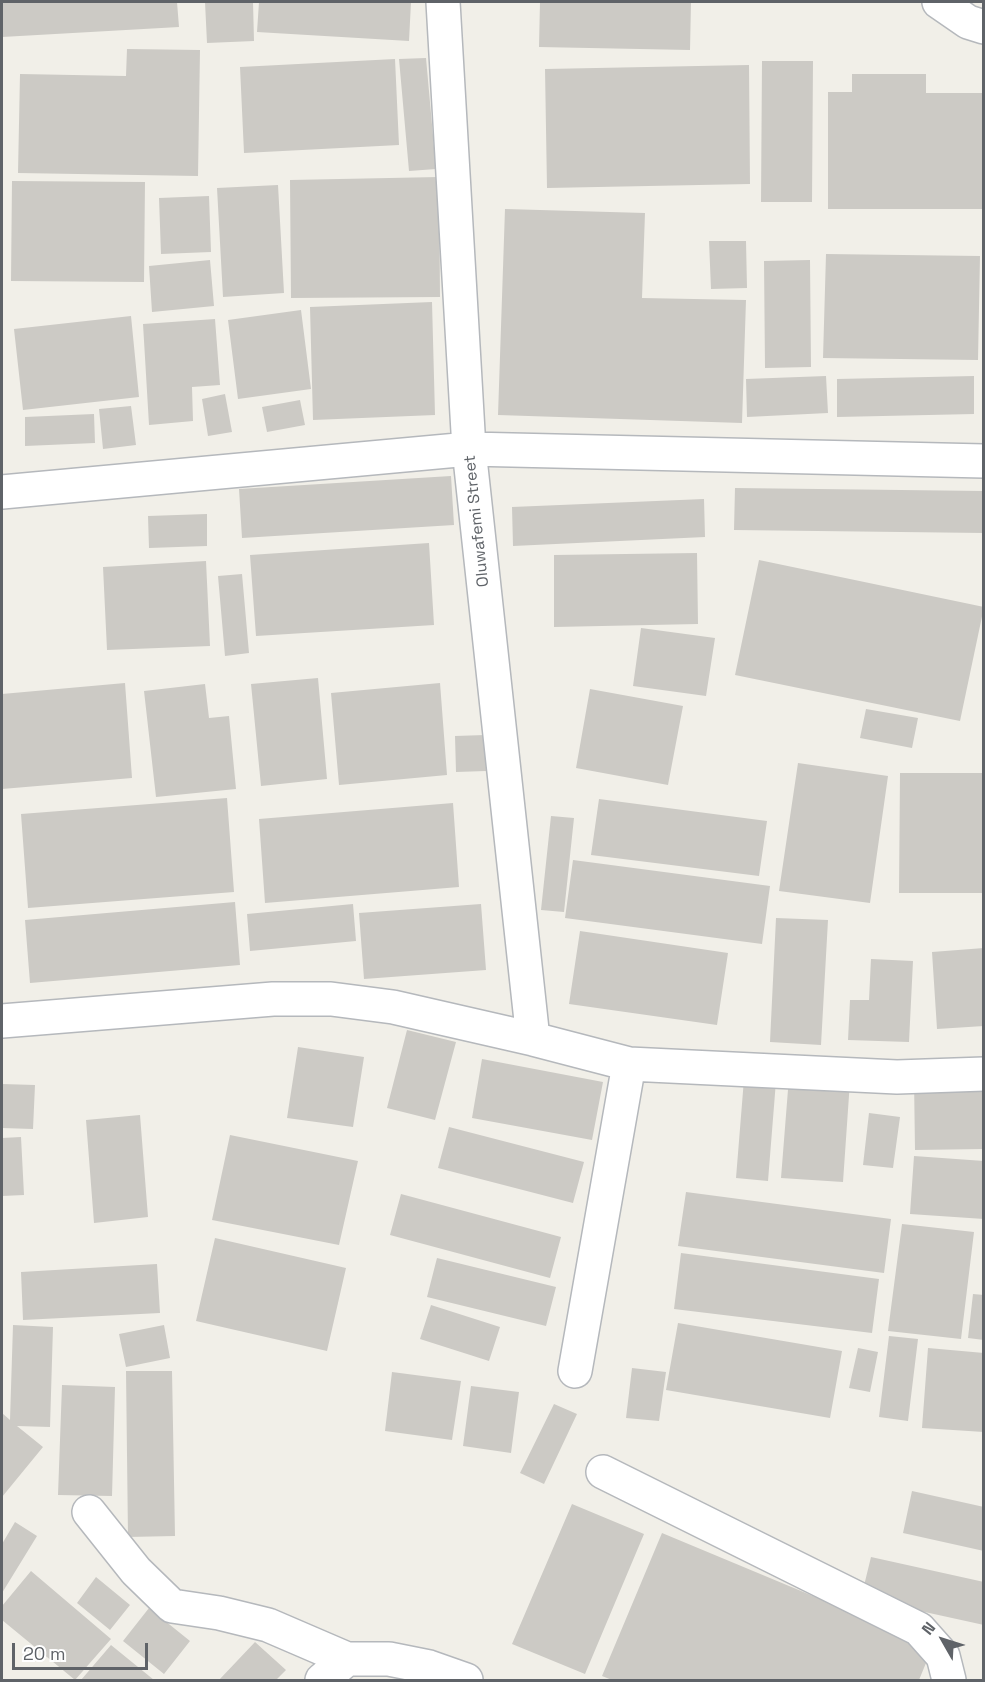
<!DOCTYPE html>
<style>
body{margin:0}
#map{position:relative;width:985px;height:1682px;overflow:hidden;background:#f1efe8;font-family:"Space Grotesk",sans-serif}
canvas{display:block}
.frame{position:absolute;inset:0;border:3px solid #5f6368;pointer-events:none}
.north{position:absolute;left:913px;top:1610px;width:60px;height:60px;-webkit-text-stroke:4px #fff;paint-order:stroke;rotate:309deg;font-size:16px;font-weight:700;line-height:24px;text-align:center;color:#5f6368}
.north::after{content:'';display:block;margin:auto;width:21px;height:27px;background:#5f6368;clip-path:polygon(50% 0,100% 100%,50% 72%,0 100%)}
.scale{position:absolute;left:12px;top:1643px;width:136px;height:27px;box-sizing:border-box;border:3px solid #5f6368;border-top:0;padding-left:8px;font-size:18px;line-height:21px;white-space:nowrap;color:#5f6368;-webkit-text-stroke:4px #fff;paint-order:stroke}
</style>
<div id="map">
<canvas width="985" height="1682"></canvas>
<div class="frame"></div>
<div class="north">N</div>
<div class="scale">20 m</div>
</div>
<script>
const ctx = document.querySelector('canvas').getContext('2d');
ctx.lineJoin = 'round';
function fillPath(path, color) {
  ctx.fillStyle = color;
  ctx.fill(path, 'evenodd');
}
function trace(path, color, width, dash) {
  ctx.strokeStyle = color;
  ctx.lineWidth = width;
  ctx.lineCap = dash ? 'butt' : 'round';
  ctx.setLineDash(dash || []);
  ctx.stroke(path);
}
function label(font, color, halo, rows, align = 'center') {
  ctx.font = font + ' "Space Grotesk",sans-serif';
  ctx.lineWidth = 5;
  ctx.setLineDash([]);
  ctx.textBaseline = 'middle';
  ctx.strokeStyle = halo;
  ctx.fillStyle = color;
  for (const [text, x, y, turn = 0] of rows) {
    ctx.save();
    ctx.translate(x, y);
    ctx.rotate((+turn || 0) * Math.PI / 180);
    ctx.textAlign = isNaN(turn) ? turn : align;
    if (halo) ctx.strokeText(text, 0, 0);
    ctx.fillText(text, 0, 0);
    ctx.restore();
  }
}
fillPath(new Path2D(`
 M 2,2 L 177,2 L 179,27 L 2,37 Z
 M 205,2 L 253,2 L 254,41 L 207,43 Z
 M 259,2 L 411,2 L 409,41 L 257,32 Z
 M 540,2 L 691,2 L 690,50 L 539,47 Z
 M 127,49 L 200,50 L 198,176 L 18,173 L 20,74 L 126,76 Z
 M 426,58 L 436,169 L 409,171 L 399,59 Z
 M 395,59 L 399,145 L 244,153 L 240,67 Z
 M 762,61 L 813,61 L 812,202 L 761,202 Z
 M 749,65 L 750,184 L 547,188 L 545,69 Z
 M 852,74 L 926,74 L 926,93 L 984,93 L 984,209 L 828,209 L 828,92 L 852,92 Z
 M 439,177 L 440,297 L 291,298 L 290,180 Z
 M 12,181 L 145,182 L 144,282 L 11,281 Z
 M 278,185 L 284,293 L 223,297 L 217,188 Z
 M 209,196 L 211,252 L 161,254 L 159,198 Z
 M 505,209 L 645,213 L 642,298 L 746,300 L 742,423 L 498,415 Z
 M 709,241 L 746,241 L 747,288 L 711,289 Z
 M 826,254 L 980,256 L 978,360 L 823,358 Z
 M 210,260 L 214,306 L 152,312 L 149,266 Z
 M 810,260 L 811,367 L 765,368 L 764,261 Z
 M 432,302 L 435,415 L 313,420 L 310,307 Z
 M 301,310 L 311,389 L 238,399 L 228,320 Z
 M 131,316 L 139,397 L 23,410 L 14,329 Z
 M 215,319 L 220,385 L 192,387 L 193,421 L 149,425 L 143,324 Z
 M 826,376 L 828,413 L 747,417 L 746,379 Z
 M 974,376 L 974,414 L 837,417 L 837,379 Z
 M 225,394 L 232,432 L 208,436 L 202,399 Z
 M 300,400 L 305,425 L 267,432 L 262,407 Z
 M 131,406 L 136,445 L 103,449 L 99,409 Z
 M 94,414 L 95,443 L 25,446 L 25,417 Z
 M 451,476 L 454,525 L 242,538 L 239,489 Z
 M 735,488 L 984,491 L 984,533 L 734,530 Z
 M 704,499 L 705,537 L 513,546 L 512,507 Z
 M 207,514 L 207,546 L 149,548 L 148,516 Z
 M 429,543 L 434,625 L 256,636 L 250,555 Z
 M 697,553 L 698,624 L 554,627 L 554,555 Z
 M 759,560 L 984,607 L 960,721 L 735,675 Z
 M 206,561 L 210,646 L 107,650 L 103,567 Z
 M 242,574 L 249,653 L 225,656 L 218,576 Z
 M 641,628 L 715,638 L 706,696 L 633,686 Z
 M 318,678 L 327,779 L 261,786 L 251,684 Z
 M 125,683 L 132,778 L 2,789 L 2,694 Z
 M 440,683 L 447,775 L 339,785 L 331,693 Z
 M 205,684 L 209,718 L 229,716 L 236,789 L 156,797 L 144,691 Z
 M 590,689 L 683,706 L 668,785 L 576,768 Z
 M 866,709 L 918,718 L 912,748 L 860,738 Z
 M 485,735 L 486,771 L 456,772 L 455,736 Z
 M 798,763 L 888,776 L 870,903 L 779,891 Z
 M 900,773 L 984,773 L 984,893 L 899,893 Z
 M 227,798 L 234,892 L 28,908 L 21,814 Z
 M 599,799 L 767,821 L 759,876 L 591,855 Z
 M 453,803 L 459,887 L 265,903 L 259,819 Z
 M 551,816 L 574,818 L 564,912 L 541,910 Z
 M 573,860 L 770,886 L 762,944 L 565,918 Z
 M 235,902 L 240,965 L 30,983 L 25,920 Z
 M 353,904 L 356,941 L 250,951 L 247,914 Z
 M 481,904 L 486,970 L 364,979 L 359,913 Z
 M 776,918 L 828,920 L 821,1045 L 770,1042 Z
 M 580,931 L 728,953 L 717,1025 L 569,1004 Z
 M 984,948 L 984,1026 L 937,1029 L 932,952 Z
 M 871,959 L 913,961 L 909,1042 L 848,1040 L 850,1000 L 869,1000 Z
 M 407,1030 L 456,1042 L 435,1120 L 387,1108 Z
 M 298,1047 L 364,1057 L 353,1127 L 287,1118 Z
 M 482,1059 L 603,1082 L 592,1140 L 472,1118 Z
 M 789,1077 L 850,1081 L 843,1182 L 781,1178 Z
 M 984,1078 L 984,1149 L 915,1150 L 914,1079 Z
 M 744,1079 L 776,1081 L 768,1181 L 736,1178 Z
 M 2,1084 L 35,1085 L 33,1129 L 2,1128 Z
 M 869,1113 L 900,1117 L 893,1168 L 863,1165 Z
 M 140,1115 L 148,1217 L 94,1223 L 86,1120 Z
 M 449,1127 L 584,1162 L 573,1203 L 438,1168 Z
 M 230,1135 L 358,1161 L 339,1245 L 212,1220 Z
 M 21,1137 L 24,1195 L 2,1196 L 2,1138 Z
 M 914,1156 L 984,1161 L 984,1219 L 910,1214 Z
 M 686,1192 L 891,1219 L 884,1273 L 678,1246 Z
 M 401,1194 L 561,1237 L 550,1278 L 390,1235 Z
 M 902,1224 L 974,1232 L 961,1339 L 888,1331 Z
 M 215,1238 L 346,1268 L 327,1351 L 196,1321 Z
 M 681,1253 L 879,1279 L 872,1333 L 674,1309 Z
 M 437,1258 L 556,1287 L 546,1326 L 427,1297 Z
 M 157,1264 L 160,1313 L 23,1320 L 21,1272 Z
 M 973,1294 L 984,1295 L 984,1340 L 968,1338 Z
 M 431,1305 L 500,1327 L 489,1361 L 420,1339 Z
 M 678,1323 L 842,1351 L 830,1418 L 666,1390 Z
 M 13,1325 L 53,1327 L 50,1427 L 17,1426 L 43,1447 L 2,1497 L 2,1413 L 10,1420 Z
 M 164,1325 L 170,1358 L 126,1367 L 119,1334 Z
 M 889,1336 L 918,1339 L 908,1421 L 879,1417 Z
 M 858,1348 L 878,1352 L 870,1392 L 849,1388 Z
 M 928,1348 L 984,1353 L 984,1432 L 922,1428 Z
 M 632,1368 L 666,1372 L 659,1421 L 626,1418 Z
 M 126,1371 L 172,1371 L 175,1536 L 128,1537 Z
 M 392,1372 L 461,1381 L 452,1440 L 385,1431 Z
 M 62,1385 L 115,1387 L 112,1496 L 58,1495 Z
 M 471,1386 L 519,1392 L 511,1453 L 463,1446 Z
 M 554,1404 L 577,1414 L 544,1484 L 520,1473 Z
 M 912,1491 L 984,1507 L 984,1551 L 903,1533 Z
 M 572,1504 L 644,1534 L 585,1674 L 512,1644 Z
 M 15,1522 L 37,1536 L 2,1593 L 2,1544 Z
 M 662,1533 L 933,1646 L 919,1680 L 612,1680 L 602,1676 Z
 M 871,1557 L 984,1582 L 984,1625 L 861,1598 Z
 M 31,1571 L 111,1639 L 75,1680 L 2,1620 L 2,1606 Z
 M 96,1577 L 130,1605 L 110,1630 L 77,1603 Z
 M 149,1608 L 190,1641 L 164,1674 L 123,1641 Z
 M 255,1642 L 286,1670 L 276,1680 L 219,1680 Z
 M 111,1645 L 154,1680 L 81,1680 Z`), '#cccac5');
const minor = new Path2D(`
 M 443,2 L 469,449 L 533,1039
 M 939,2 L 968,22 L 984,27
 M 2,492 L 469,449 L 984,461
 M 2,1021 L 273,999 L 331,999 L 393,1007 L 533,1039 L 629,1064 L 897,1077 L 984,1074
 M 575,1371 L 629,1064
 M 603,1472 L 919,1629 L 943,1656 L 949,1680
 M 89,1512 L 136,1571 L 172,1606 L 219,1613 L 268,1625 L 347,1659 L 389,1659 L 429,1667 L 466,1680
 M 322,1680 L 347,1659`);
trace(minor, '#b5b8bc', 36);
trace(minor, '#fff', 33);
label('16px', '#5f6368', '#fff', [
 ["Oluwafemi Street",477,521,-96]
]);
</script>
